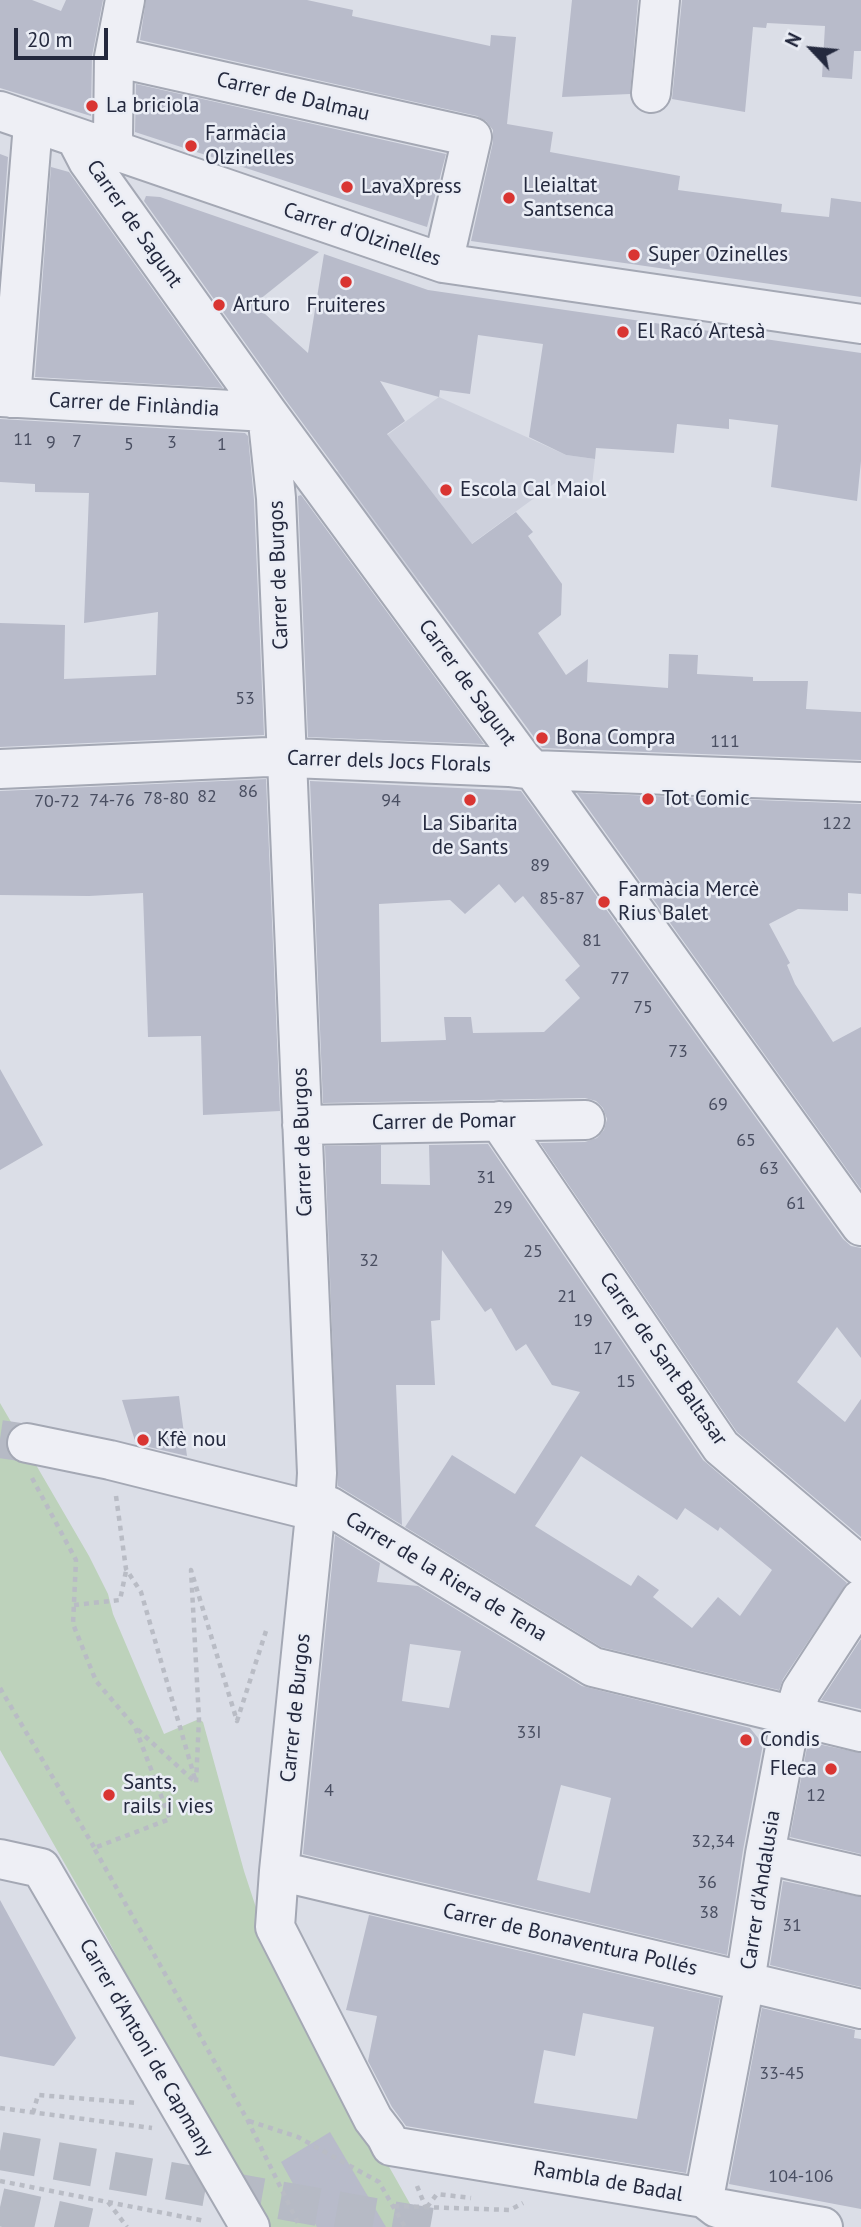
<!DOCTYPE html>
<meta charset="utf-8">
<style>
body{margin:0}
#map{position:relative;width:861px;height:2227px;overflow:hidden;background:#dbdee7;font-family:"PT Sans",sans-serif}
canvas{display:block}
.north{position:absolute;left:777px;top:14px;width:70px;height:70px;-webkit-text-stroke:5px #eaedf5;paint-order:stroke;rotate:296deg;font-size:19px;font-weight:700;line-height:28px;text-align:center;color:#24293e}
.north::after{content:'';display:block;margin:auto;width:24px;height:32px;background:#24293e;clip-path:polygon(50% 0,100% 100%,50% 72%,0 100%)}
.scale{position:absolute;left:14px;top:28px;width:94px;height:32px;box-sizing:border-box;border:4px solid #24293e;border-top:0;padding-left:9px;font-size:21px;line-height:24px;white-space:nowrap;color:#24293e;-webkit-text-stroke:5px #eaedf5;paint-order:stroke}
</style>
<div id="map">
<canvas width="861" height="2227"></canvas>
<div class="north">N</div>
<div class="scale">20 m</div>
</div>
<script>
const ctx = document.querySelector('canvas').getContext('2d');
ctx.lineJoin = 'round';
function fillPath(path, color) {
  ctx.fillStyle = color;
  ctx.fill(path, 'evenodd');
}
function trace(path, color, width, dash) {
  ctx.strokeStyle = color;
  ctx.lineWidth = width;
  ctx.lineCap = dash ? 'butt' : 'round';
  ctx.setLineDash(dash || []);
  ctx.stroke(path);
}
function label(font, color, halo, rows, align = 'center') {
  ctx.font = font + ' "PT Sans",sans-serif';
  ctx.lineWidth = 5;
  ctx.setLineDash([]);
  ctx.textBaseline = 'middle';
  ctx.strokeStyle = halo;
  ctx.fillStyle = color;
  for (const [text, x, y, turn = 0] of rows) {
    ctx.save();
    ctx.translate(x, y);
    ctx.rotate((+turn || 0) * Math.PI / 180);
    ctx.textAlign = isNaN(turn) ? turn : align;
    if (halo) ctx.strokeText(text, 0, 0);
    ctx.fillText(text, 0, 0);
    ctx.restore();
  }
}
fillPath(new Path2D(`
 M 439,397 L 566,455 L 595,459 L 592,485 L 555,483 L 415,585 L 334,474 Z`), '#cdd0dc');
fillPath(new Path2D(`
 M 0,1403 L 89,1556 L 108,1594 L 113,1614 L 164,1734 L 199,1719 L 203,1722 L 244,1871 L 263,1929 L 339,2078 L 423,2227 L 264,2227 L 191,2098 L 106,1936 L 0,1750 Z`), '#bdd2bb');
fillPath(new Path2D(`
 M 0,0 L 32,0 L 61,11 L 66,0 L 103,0 L 92,56 L 91,116 L 0,88 Z
 M 146,0 L 307,0 L 353,10 L 352,16 L 490,46 L 491,35 L 516,37 L 507,124 L 553,132 L 550,152 L 680,176 L 678,190 L 782,204 L 781,212 L 829,217 L 831,198 L 861,202 L 861,297 L 471,241 L 493,142 L 493,130 L 486,121 L 477,116 L 140,40 Z
 M 572,0 L 638,0 L 630,94 L 562,97 Z
 M 682,0 L 861,0 L 861,51 L 854,51 L 852,79 L 822,77 L 825,26 L 767,23 L 766,28 L 753,27 L 745,112 L 672,99 Z
 M 136,84 L 446,154 L 427,227 L 135,132 Z
 M 0,154 L 8,157 L 0,262 Z
 M 51,167 L 69,172 L 223,388 L 35,377 Z
 M 146,196 L 160,197 L 319,252 L 254,304 L 308,353 L 324,254 L 428,290 L 861,353 L 861,461 L 857,501 L 771,487 L 778,425 L 729,419 L 729,429 L 677,424 L 674,453 L 596,448 L 595,459 L 566,455 L 529,437 L 543,344 L 478,335 L 470,394 L 440,390 L 439,397 L 380,381 L 405,421 L 387,434 L 472,544 L 516,512 L 533,532 L 528,536 L 562,584 L 561,615 L 538,633 L 566,675 L 588,659 L 587,682 L 668,688 L 669,654 L 698,655 L 697,674 L 753,677 L 753,681 L 808,681 L 806,709 L 861,712 L 861,760 L 542,748 L 285,399 L 144,201 Z
 M 0,419 L 245,433 L 248,436 L 254,500 L 264,735 L 0,747 L 0,623 L 65,625 L 64,679 L 156,675 L 158,612 L 84,623 L 89,493 L 35,492 L 35,484 L 0,482 Z
 M 301,495 L 484,744 L 308,737 L 298,496 Z
 M 266,779 L 280,1111 L 203,1115 L 201,1036 L 148,1037 L 143,893 L 89,896 L 0,895 L 0,791 Z
 M 310,781 L 521,791 L 843,1239 L 851,1246 L 861,1248 L 861,1358 L 837,1327 L 797,1382 L 845,1422 L 861,1399 L 861,1537 L 737,1432 L 540,1143 L 585,1142 L 597,1138 L 604,1130 L 607,1119 L 603,1108 L 596,1101 L 585,1098 L 323,1103 ZM 499,884 L 515,903 L 523,896 L 580,966 L 565,980 L 580,998 L 544,1032 L 473,1033 L 471,1017 L 444,1017 L 446,1040 L 381,1042 L 379,904 L 450,900 L 465,914 Z
 M 577,793 L 861,804 L 861,894 L 848,893 L 848,911 L 798,909 L 769,924 L 790,963 L 787,965 L 795,984 L 833,1042 L 861,1027 L 861,1189 Z
 M 0,1069 L 43,1145 L 0,1170 Z
 M 488,1144 L 703,1460 L 847,1583 L 783,1679 L 779,1690 L 601,1647 L 405,1527 L 452,1455 L 515,1494 L 580,1392 L 552,1385 L 526,1344 L 516,1351 L 491,1308 L 485,1312 L 442,1250 L 440,1320 L 431,1321 L 435,1385 L 396,1385 L 402,1525 L 338,1486 L 325,1146 L 381,1145 L 381,1184 L 430,1185 L 429,1145 ZM 581,1456 L 677,1520 L 685,1508 L 718,1531 L 720,1527 L 772,1570 L 740,1616 L 718,1597 L 692,1628 L 653,1597 L 659,1590 L 638,1575 L 631,1586 L 535,1526 Z
 M 179,1396 L 187,1456 L 136,1444 L 122,1400 Z
 M 335,1535 L 380,1563 L 377,1582 L 418,1586 L 582,1686 L 750,1728 L 763,1744 L 743,1850 L 727,1955 L 303,1854 ZM 410,1644 L 461,1651 L 449,1708 L 402,1701 ZM 561,1785 L 611,1798 L 590,1893 L 537,1880 Z
 M 861,1639 L 861,1709 L 821,1700 Z
 M 808,1742 L 861,1753 L 861,1854 L 790,1837 Z
 M 783,1881 L 861,1897 L 861,1987 L 770,1965 Z
 M 0,1900 L 76,2038 L 54,2066 L 0,2056 Z
 M 369,1915 L 720,1998 L 686,2173 L 406,2126 L 392,2107 L 368,2061 L 377,2016 L 346,2010 ZM 583,2013 L 654,2027 L 637,2119 L 534,2103 L 544,2050 L 575,2056 Z
 M 762,2008 L 855,2030 L 854,2038 L 861,2039 L 861,2209 L 729,2184 Z
 M 330,2132 L 386,2227 L 317,2227 L 281,2162 Z`), '#b8bbca');
trace(new Path2D(`
 M 0,1439 L 27,1443`), '#b6bac5', 38, [38, 19]);
trace(new Path2D(`
 M 0,2151 L 432,2227
 M 0,2207 L 89,2227`), '#b6bac5', 38, [38, 19]);
const minor = new Path2D(`
 M 114,57 L 472,137 L 443,263
 M 651,93 L 660,0
 M 0,111 L 443,263 L 861,324
 M 76,138 L 88,161 L 267,412 L 522,759 L 533,770 L 861,1226
 M 115,151 L 113,136 L 114,57 L 125,0
 M 0,397 L 267,412
 M 11,398 L 33,124
 M 267,412 L 276,498 L 317,1473 L 314,1525 L 279,1871 L 275,1927 L 373,2119 L 386,2136 L 391,2146 L 704,2198 L 717,2208 L 823,2227
 M 0,769 L 268,757 L 509,767 L 533,770 L 861,782
 M 499,1121 L 721,1447 L 861,1566
 M 302,1125 L 585,1120
 M 27,1443 L 110,1460 L 302,1508 L 314,1510 L 329,1506 L 593,1667 L 861,1732
 M 765,1854 L 861,1876
 M 0,1859 L 41,1868 L 250,2227
 M 279,1871 L 861,2009
 M 704,2198 L 745,1982 L 765,1854 L 787,1737 L 801,1691 L 861,1599`);
trace(minor, '#a4a8b4', 42);
trace(new Path2D(`
 M 32,1478 L 76,1560 L 73,1624 L 96,1681 L 135,1727
 M 116,1496 L 126,1569 L 141,1592 L 195,1779
 M 74,1605 L 120,1600 L 126,1571
 M 266,1631 L 237,1721 L 191,1570 L 199,1719 L 196,1783 L 135,1727 L 170,1819 L 94,1848 L 248,2121 L 300,2227
 M 0,1688 L 94,1847
 M 0,2108 L 152,2128
 M 33,2113 L 38,2095 L 137,2103
 M 249,2121 L 298,2137 L 379,2182 L 405,2227
 M 0,2181 L 205,2221
 M 417,2186 L 426,2208
 M 108,2202 L 127,2227
 M 394,2206 L 510,2210 L 523,2203
 M 427,2207 L 437,2194 L 471,2198`), '#b9bcc5', 4.5, [5, 5]);
trace(minor, '#eeeff5', 38);
for (const [x, y, r, color] of [
 [92,106,7,"#d93532"],
 [191,146,7,"#d93532"],
 [347,187,7,"#d93532"],
 [509,198,7,"#d93532"],
 [634,255,7,"#d93532"],
 [346,282,7,"#d93532"],
 [219,305,7,"#d93532"],
 [623,332,7,"#d93532"],
 [446,490,7,"#d93532"],
 [542,738,7,"#d93532"],
 [648,799,7,"#d93532"],
 [470,800,7,"#d93532"],
 [604,902,7,"#d93532"],
 [143,1440,7,"#d93532"],
 [746,1740,7,"#d93532"],
 [831,1769,7,"#d93532"],
 [109,1795,7,"#d93532"]
]) {
  const dot = new Path2D();
  dot.arc(x, y, r, 0, 2 * Math.PI);
  ctx.fillStyle = color;
  ctx.fill(dot);
  trace(dot, '#eaedf5', 2.5);
}
label('18px', '#494e61', null, [
 ["11",23,440],
 ["7",77,442],
 ["9",51,443],
 ["3",172,443],
 ["5",129,445],
 ["1",222,445],
 ["53",245,699],
 ["111",725,742],
 ["86",248,792],
 ["82",207,797],
 ["78-80",166,799],
 ["74-76",112,801],
 ["94",391,801],
 ["70-72",57,802],
 ["122",837,824],
 ["89",540,866],
 ["85-87",562,899],
 ["81",592,941],
 ["77",620,979],
 ["75",643,1008],
 ["73",678,1052],
 ["69",718,1105],
 ["65",746,1141],
 ["63",769,1169],
 ["31",486,1178],
 ["61",796,1204],
 ["29",503,1208],
 ["25",533,1252],
 ["32",369,1261],
 ["21",567,1297],
 ["19",583,1321],
 ["17",603,1349],
 ["15",626,1382],
 ["33I",529,1733],
 ["4",329,1791],
 ["12",816,1796],
 ["32,34",713,1842],
 ["36",707,1883],
 ["38",709,1913],
 ["31",792,1926],
 ["33-45",782,2074],
 ["104-106",801,2177]
]);
label('21px', '#24293e', '#eaedf5', [
 ["Carrer de Dalmau",293,97,13],
 ["Carrer de Sagunt",134,224,55],
 ["Carrer d'Olzinelles",362,235,18],
 ["Carrer de Finlàndia",134,405,3],
 ["Carrer de Burgos",279,575,-92],
 ["Carrer de Sagunt",467,683,54],
 ["Carrer dels Jocs Florals",389,762,2],
 ["Carrer de Pomar",444,1122,-1],
 ["Carrer de Burgos",303,1142,-92],
 ["Carrer de Sant Baltasar",663,1359,55],
 ["Carrer de la Riera de Tena",446,1577,31],
 ["Carrer de Burgos",296,1708,-84],
 ["Carrer d'Andalusia",761,1890,-81],
 ["Carrer de Bonaventura Pollés",570,1940,13],
 ["Carrer d'Antoni de Capmany",146,2048,60],
 ["Rambla de Badal",608,2182,10]
]);
label('21px', '#24293e', '#eaedf5', [
 ["La briciola",106,106],
 ["Farmàcia",205,134],
 ["Olzinelles",205,158],
 ["Lleialtat",523,186],
 ["Santsenca",523,210],
 ["LavaXpress",361,187],
 ["Super Ozinelles",648,255],
 ["Arturo",233,305],
 ["Fruiteres",346,306,"center"],
 ["El Racó Artesà",637,332],
 ["Escola Cal Maiol",460,490],
 ["Bona Compra",556,738],
 ["Tot Comic",662,799],
 ["La Sibarita",470,824,"center"],
 ["de Sants",470,848,"center"],
 ["Farmàcia Mercè",618,890],
 ["Rius Balet",618,914],
 ["Kfè nou",157,1440],
 ["Condis",760,1740],
 ["Fleca",817,1769,"right"],
 ["Sants,",123,1783],
 ["rails i vies",123,1807]
], 'left');
</script>
